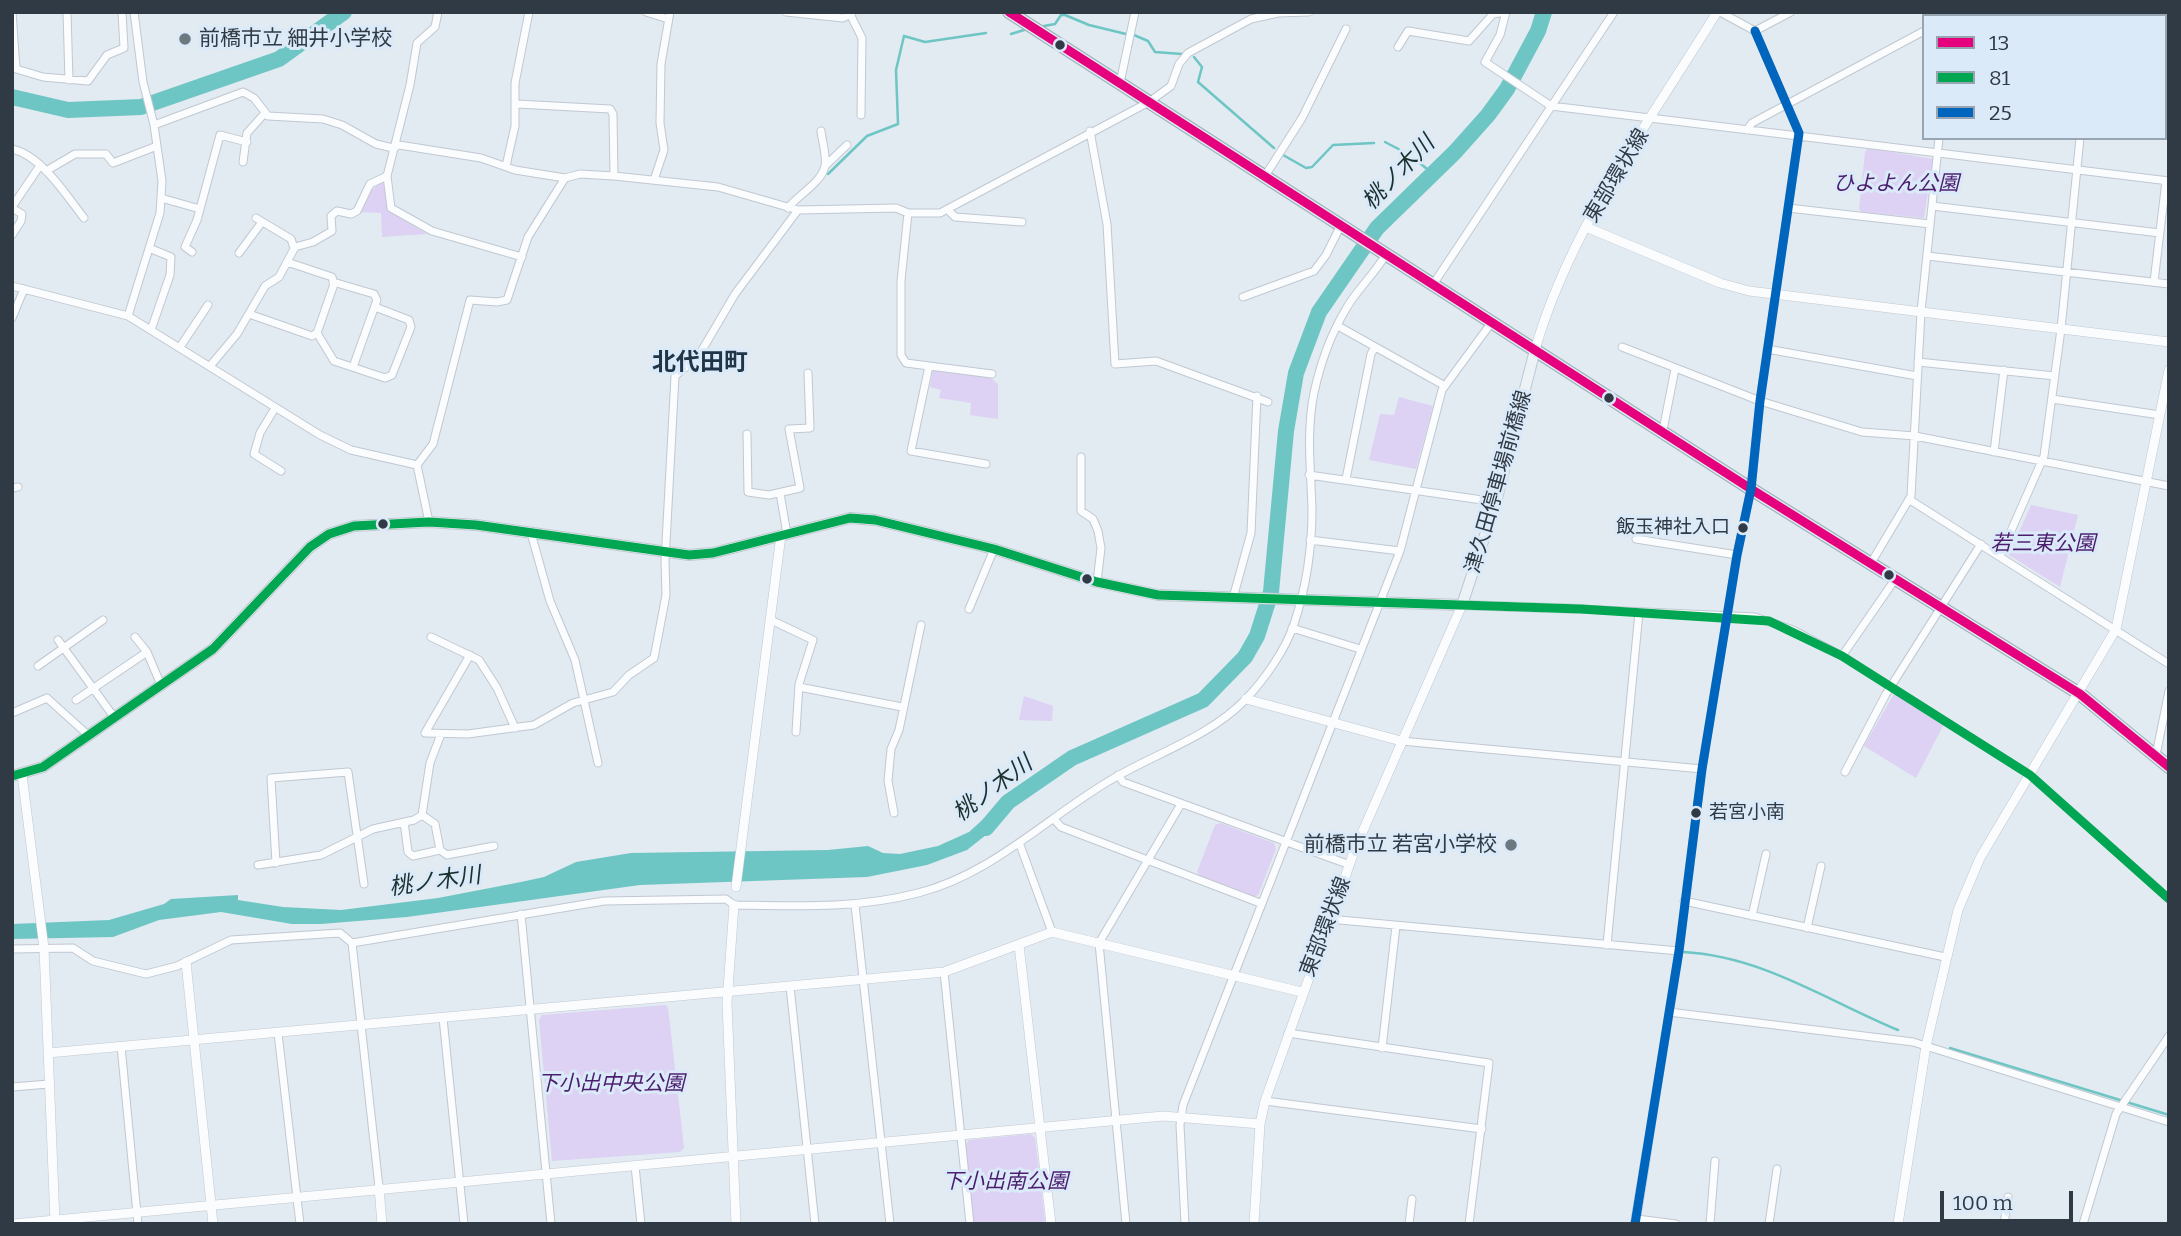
<!DOCTYPE html>
<meta charset="utf-8">
<style>
body{margin:0}
#map{position:relative;width:2181px;height:1236px;overflow:hidden;background:#e2eaf2;font-family:Bitter,serif}
canvas{display:block}
.frame{position:absolute;inset:0;border:14px solid #303a44;pointer-events:none}
.legend{position:absolute;left:1922px;top:14px;width:245px;height:126px;box-sizing:border-box;background:#dbeaf9;border:2px solid #97a4b1;margin:0;padding:9px 12px;list-style:none;font-size:21px;color:#303a44}
.legend li{display:flex;align-items:center;gap:14px;height:35px}
.legend b{width:35px;border:2px solid #97a4b1}
.scale{position:absolute;left:1940px;top:1191px;width:133px;height:32px;box-sizing:border-box;border:4px solid #303a44;border-top:0;padding-left:9px;font-size:21px;line-height:24px;white-space:nowrap;color:#303a44;-webkit-text-stroke:5px #dbeaf9;paint-order:stroke}
</style>
<div id="map">
<canvas width="2181" height="1236"></canvas>
<div class="frame"></div>
<ul class="legend">
<li><b style="height:9px;background:#e5007d"></b>13</li>
<li><b style="height:9px;background:#00a651"></b>81</li>
<li><b style="height:9px;background:#0065bd"></b>25</li>
</ul>
<div class="scale">100 m</div>
</div>
<script>
const ctx = document.querySelector('canvas').getContext('2d');
ctx.lineJoin = 'round';
function fillPath(path, color) {
  ctx.fillStyle = color;
  ctx.fill(path, 'evenodd');
}
function trace(path, color, width, dash) {
  ctx.strokeStyle = color;
  ctx.lineWidth = width;
  ctx.lineCap = dash ? 'butt' : 'round';
  ctx.setLineDash(dash || []);
  ctx.stroke(path);
}
function label(font, color, halo, rows, align = 'center') {
  ctx.font = font + ' Bitter,"Noto Sans JP",serif';
  ctx.lineWidth = 6;
  ctx.setLineDash([]);
  ctx.textBaseline = 'middle';
  ctx.strokeStyle = halo;
  ctx.fillStyle = color;
  for (const [text, x, y, turn = 0] of rows) {
    ctx.save();
    ctx.translate(x, y);
    ctx.rotate((+turn || 0) * Math.PI / 180);
    ctx.textAlign = isNaN(turn) ? turn : align;
    if (halo) ctx.strokeText(text, 0, 0);
    ctx.fillText(text, 0, 0);
    ctx.restore();
  }
}
fillPath(new Path2D(`
 M 1868,148 L 1933,159 L 1924,218 L 1862,212 L 1859,209 L 1865,152 Z
 M 386,179 L 389,211 L 427,234 L 382,237 L 381,213 L 361,212 L 369,192 Z
 M 933,369 L 990,377 L 998,384 L 998,419 L 970,415 L 971,403 L 939,398 L 941,390 L 930,387 Z
 M 1399,397 L 1433,406 L 1416,469 L 1369,460 L 1380,414 L 1394,415 Z
 M 2031,505 L 2078,515 L 2060,587 L 2009,555 Z
 M 1895,692 L 1944,724 L 1916,778 L 1864,746 Z
 M 1024,696 L 1053,706 L 1052,721 L 1019,720 Z
 M 1220,823 L 1274,843 L 1276,849 L 1258,895 L 1253,897 L 1200,877 L 1197,872 L 1215,825 Z
 M 665,1005 L 668,1007 L 684,1148 L 680,1152 L 552,1161 L 539,1020 L 542,1015 Z
 M 1031,1134 L 1035,1138 L 1045,1221 L 1043,1224 L 973,1224 L 966,1144 L 969,1140 Z`), '#ddd2f3');
fillPath(new Path2D(`
 M 1007,798 L 991,831 L 967,850 L 927,865 L 867,877 L 640,885 L 407,917 L 321,924 L 292,924 L 221,912 L 159,920 L 113,937 L 12,939 L 12,924 L 109,920 L 164,904 L 171,899 L 238,895 L 238,900 L 283,907 L 341,910 L 438,898 L 521,882 L 544,877 L 576,862 L 631,853 L 828,850 L 868,846 L 883,853 L 900,854 L 938,846 L 969,832 Z`), '#6ec6c4');
trace(new Path2D(`
 M 1044,26 L 1055,24 L 1061,15 L 1065,15 L 1089,25 L 1126,34
 M 1011,34 L 1024,30
 M 1134,35 L 1148,41 L 1155,52 L 1182,54
 M 1194,57 L 1202,67 L 1198,82 L 1274,148
 M 1385,142 L 1408,154
 M 1283,155 L 1306,168 L 1312,167 L 1333,145 L 1374,143
 M 1416,160 L 1432,173
 M 828,174 L 867,136 L 898,124 L 896,70 L 904,36 L 925,42 L 986,33
 M 1683,952 C 1762,956 1826,1000 1898,1030
 M 1950,1048 L 2169,1115`), '#6ec6c4', 2.5);
trace(new Path2D(`
 M 12,97 L 68,110 L 141,107 L 279,59 L 344,12
 M 986,828 L 1008,802 L 1072,758 L 1203,700 L 1245,657 L 1257,636 L 1271,592 L 1286,431 L 1296,373 L 1319,312 L 1377,228 L 1455,152 L 1488,115 L 1507,89 L 1538,31 L 1544,12`), '#6ec6c4', 16);
const minor = new Path2D(`
 M 12,12 L 16,69 L 43,77 L 88,81 L 107,55 L 124,48 L 122,12
 M 67,12 L 69,80
 M 438,12 L 435,27 L 417,43 L 410,85 L 387,176 L 391,208 L 432,231 L 522,257
 M 646,12 L 668,19
 M 786,12 L 843,18 L 852,13
 M 1720,12 L 1755,31 L 1791,12
 M 1969,12 L 1980,16
 M 851,16 L 862,38 L 861,115
 M 1952,16 L 1958,12
 M 2093,16 L 2093,12
 M 1398,47 L 1408,31 L 1469,41 L 1493,14 L 1506,12 L 1500,35 L 1485,62 L 1551,106 L 2169,181
 M 2165,51 L 2169,51
 M 1120,83 L 1135,12
 M 517,104 L 610,109 L 613,114 L 614,176
 M 154,125 L 243,92 L 254,98 L 268,116 L 323,119 L 342,125 L 376,144 L 393,148 L 399,145 L 481,158 L 515,170 L 565,178 L 580,174 L 614,176 L 718,187 L 798,210 L 896,208 L 908,213 L 940,213 L 1149,102 L 1171,86 L 1179,64 L 1188,53 L 1251,19 L 1278,13 L 1309,12
 M 1747,130 L 1752,123 L 1924,31
 M 1090,131 L 1107,224 L 1115,364 L 1156,361 L 1268,402
 M 12,149 C 41,155 66,195 84,218
 M 243,162 L 247,133 L 265,113
 M 826,165 L 847,145
 M 506,166 L 515,126 L 515,83 L 529,12
 M 46,171 L 75,154 L 106,154 L 113,163 L 157,146
 M 1265,176 L 1302,118 L 1346,29
 M 654,180 L 664,150 L 660,123 L 661,64 L 670,12
 M 161,198 L 200,209
 M 1932,206 L 2160,233
 M 12,207 L 39,167
 M 12,208 L 22,214 L 21,221 L 12,235
 M 788,208 C 798,195 822,182 825,166 C 827,156 822,141 821,131
 M 1788,208 L 1930,224
 M 948,210 L 955,217 L 1022,222
 M 908,213 L 901,281 L 901,355 L 906,363 L 992,374
 M 256,218 L 291,239 L 294,248
 M 149,248 L 171,257 L 170,275 L 151,330
 M 192,252 L 185,247 L 197,220 L 220,135 L 247,142
 M 239,253 L 262,222
 M 1927,256 L 2169,284
 M 333,282 L 374,294 L 377,300 L 353,367
 M 2154,282 L 2166,181
 M 1434,283 L 1614,12
 M 12,286 L 128,316 L 320,435 L 351,450 L 417,465
 M 1243,297 L 1314,271 L 1326,255 L 1341,225
 M 249,314 L 312,336 L 317,333 L 334,284 L 332,277 L 287,262
 M 128,316 L 160,213 L 162,181 L 154,125 L 143,82 L 134,12
 M 12,318 L 24,289
 M 1338,326 L 1445,386
 M 317,333 L 334,361 L 385,378 L 392,375 L 411,327 L 409,320 L 375,307
 M 180,347 L 208,305
 M 1622,347 L 1760,401 L 1862,432 L 1915,436 L 2169,486
 M 1767,349 L 1917,376
 M 1918,362 L 2055,376
 M 210,366 L 237,334 L 265,286 L 279,277 L 295,247 L 313,242 L 332,231 L 331,216 L 337,211 L 351,214 L 357,211 L 370,184 L 387,176
 M 929,366 L 911,451 L 986,464
 M 2052,399 L 2160,415
 M 275,408 L 260,433 L 254,454 L 281,471
 M 1663,430 L 1675,369
 M 747,434 L 748,492 L 769,495 L 800,488 L 789,429 L 810,428 L 808,373
 M 1994,452 L 2004,370
 M 1081,457 L 1081,511 L 1093,519 L 1098,531 L 1101,548 L 1097,582
 M 417,465 L 433,444 L 470,300 L 497,302 L 507,300 L 528,237 L 565,178
 M 417,465 L 429,522
 M 1309,475 L 1496,502
 M 1346,479 L 1371,354 L 1375,347
 M 12,488 L 18,487
 M 780,493 L 787,534
 M 1910,500 L 2169,664
 M 531,533 L 550,601 L 575,660 L 598,763
 M 1636,539 L 1737,555
 M 1310,540 L 1400,551
 M 2000,556 L 2044,456 L 2061,329 L 2080,138
 M 1871,563 L 1911,496 L 1921,312 L 1939,138
 M 1233,598 L 1251,533 L 1257,396
 M 969,609 L 994,549
 M 1581,609 L 1755,617 L 1793,630 L 1842,656 L 2030,775 L 2169,899
 M 771,620 L 813,640 L 799,684 L 796,732
 M 1292,628 L 1360,649
 M 135,637 L 147,652 L 161,685
 M 431,637 L 479,660 L 497,688 L 515,728
 M 58,640 L 114,717
 M 470,655 L 425,733 L 468,734 L 534,725 L 573,703 L 613,692 L 629,675 L 654,658 L 666,595 L 665,561 L 675,376 L 698,357 L 735,294 L 798,210
 M 1842,656 L 1896,578
 M 38,666 L 103,620
 M 799,687 L 902,707
 M 76,700 L 147,652
 M 12,713 L 47,698 L 88,735
 M 1401,741 L 1702,769
 M 2156,755 L 2169,691
 M 1845,772 L 1886,694 L 1981,544
 M 1118,775 L 1123,782 L 1350,865
 M 894,813 L 888,781 L 891,749 L 899,730 L 921,625
 M 422,815 L 435,824 L 440,850
 M 1054,819 L 1061,827 L 1260,903
 M 404,822 L 408,852 L 413,856 L 440,850 L 447,855 L 494,846
 M 1020,845 L 1052,932
 M 276,863 L 271,778 L 348,772 L 364,884
 M 258,865 L 321,855 L 373,829 L 414,820 L 422,815 L 430,763 L 441,734
 M 1684,901 L 1945,957
 M 855,905 L 890,1224
 M 521,914 L 551,1224
 M 1752,916 L 1766,854
 M 1329,919 L 1679,951
 M 1807,928 L 1821,866
 M 352,943 L 379,1187
 M 1607,945 L 1639,612
 M 12,949 L 73,948 L 93,961 L 146,974 L 177,966 L 231,940 L 340,933 L 352,943 L 604,901 L 726,899 L 734,905 C 796,906 857,909 918,893 C 992,874 1045,819 1109,781 C 1153,754 1208,738 1245,700 C 1264,680 1285,651 1294,624 C 1306,588 1312,548 1312,510 C 1311,471 1306,432 1314,393 C 1320,365 1331,334 1346,309 C 1357,289 1375,274 1386,254
 M 944,972 L 970,1224
 M 790,986 L 815,1224
 M 1669,1012 L 1913,1042 L 2169,1122
 M 443,1018 L 464,1224
 M 278,1033 L 300,1224
 M 1288,1033 L 1489,1063 L 1469,1224
 M 121,1046 L 138,1224
 M 1382,1048 L 1396,926
 M 12,1087 L 49,1084
 M 1265,1101 L 1482,1129
 M 1647,1151 L 1679,951 L 1702,769 L 1737,555 L 1751,489 L 1760,401 L 1799,133 L 1755,31
 M 635,1166 L 641,1224
 M 1637,1219 L 1676,1224
 M 1126,1224 L 1099,943 L 1181,804
 M 1185,1224 L 1180,1125 L 1183,1105 L 1400,551 L 1442,390 L 1492,322
 M 1409,1224 L 1412,1199
 M 1710,1224 L 1715,1161
 M 1769,1224 L 1777,1169
 M 2004,1224 L 2008,1197
 M 2083,1224 L 2116,1114 L 2169,1036`);
const tertiary = new Path2D(`
 M 1586,227 L 1720,283 L 1749,291 L 2169,342
 M 1535,350 C 1569,229 1652,118 1717,12
 M 1246,699 L 1401,741
 M 22,775 L 44,948 L 55,1222
 M 736,887 L 781,535
 M 734,905 L 727,1003 L 736,1224
 M 1019,945 L 1051,1224
 M 186,962 L 213,1224
 M 48,1053 L 944,972 L 1052,932 L 1302,992
 M 379,1187 L 382,1224
 M 13,1224 L 1163,1116 L 1260,1124
 M 1254,1224 L 1260,1124 L 1265,1101 L 1355,849 L 1462,605 L 1581,609
 M 1635,1224 L 1647,1151
 M 1898,1224 L 1926,1046 L 1958,910 L 1980,858 L 2116,629 L 2169,370`);
const secondary = new Path2D(`
 M 12,776 L 43,767 L 213,649 L 310,547 L 329,534 L 354,526 L 429,522 L 476,525 L 689,555 L 713,553 L 850,518 L 875,520 L 994,549 L 1097,582 L 1158,595 L 1462,605 L 1496,502 L 1535,350`);
const primary = new Path2D(`
 M 1009,12 L 1751,489 L 2080,694 L 2169,767`);
trace(minor, '#c0c8d1', 9);
trace(tertiary, '#c0c8d1', 10);
trace(secondary, '#c0c8d1', 12);
trace(primary, '#9ab1b9', 14);
trace(minor, '#fbfcfd', 7);
trace(tertiary, '#fbfcfd', 9);
trace(secondary, '#ecf2f5', 10);
trace(primary, '#dfebef', 12);
trace(new Path2D(`
 M 1009,12 L 1751,489 L 2080,694 L 2169,767`), '#e5007d', 9);
trace(new Path2D(`
 M 12,776 L 43,767 L 213,649 L 310,547 L 329,534 L 354,526 L 429,522 L 476,525 L 689,555 L 713,553 L 850,518 L 875,520 L 994,549 L 1097,582 L 1158,595 L 1581,609 L 1769,621 L 1842,656 L 2030,775 L 2169,899`), '#00a651', 9);
trace(new Path2D(`
 M 1635,1224 L 1679,951 L 1702,769 L 1737,555 L 1751,489 L 1760,401 L 1799,133 L 1755,31`), '#0065bd', 9);
for (const [x, y, r, color] of [
 [185,39,7,"#6e7881"],
 [1060,45,6,"#303a44"],
 [1609,398,6,"#303a44"],
 [383,524,6,"#303a44"],
 [1743,528,6,"#303a44"],
 [1889,575,6,"#303a44"],
 [1087,579,6,"#303a44"],
 [1696,813,6,"#303a44"],
 [1511,845,7,"#6e7881"]
]) {
  const dot = new Path2D();
  dot.arc(x, y, r, 0, 2 * Math.PI);
  ctx.fillStyle = color;
  ctx.fill(dot);
  trace(dot, '#dbeaf9', 2.5);
}
label('19px', '#303a44', '#dbeaf9', [
 ["飯玉神社入口",1730,528],
 ["若宮小南",1709,813,"left"]
], 'right');
label('21px', '#303a44', '#dbeaf9', [
 ["前橋市立 細井小学校",199,39],
 ["前橋市立 若宮小学校",1497,845,"right"]
], 'left');
label('21px', '#303a44', '#dbeaf9', [
 ["東部環状線",1617,176,-59],
 ["津久田停車場前橋線",1499,482,-74],
 ["東部環状線",1326,927,-69]
]);
label('italic 21px', '#4c1c6e', '#dbeaf9', [
 ["ひよよん公園",1896,184],
 ["若三東公園",2043,544],
 ["下小出中央公園",611,1084],
 ["下小出南公園",1005,1182]
]);
label('italic 23px', '#1c312f', '#dbeaf9', [
 ["桃ノ木川",1399,173,-46],
 ["桃ノ木川",993,789,-37],
 ["桃ノ木川",435,882,-8]
]);
label('bold 24px', '#203548', '#dbeaf9', [
 ["北代田町",700,363]
]);
</script>
